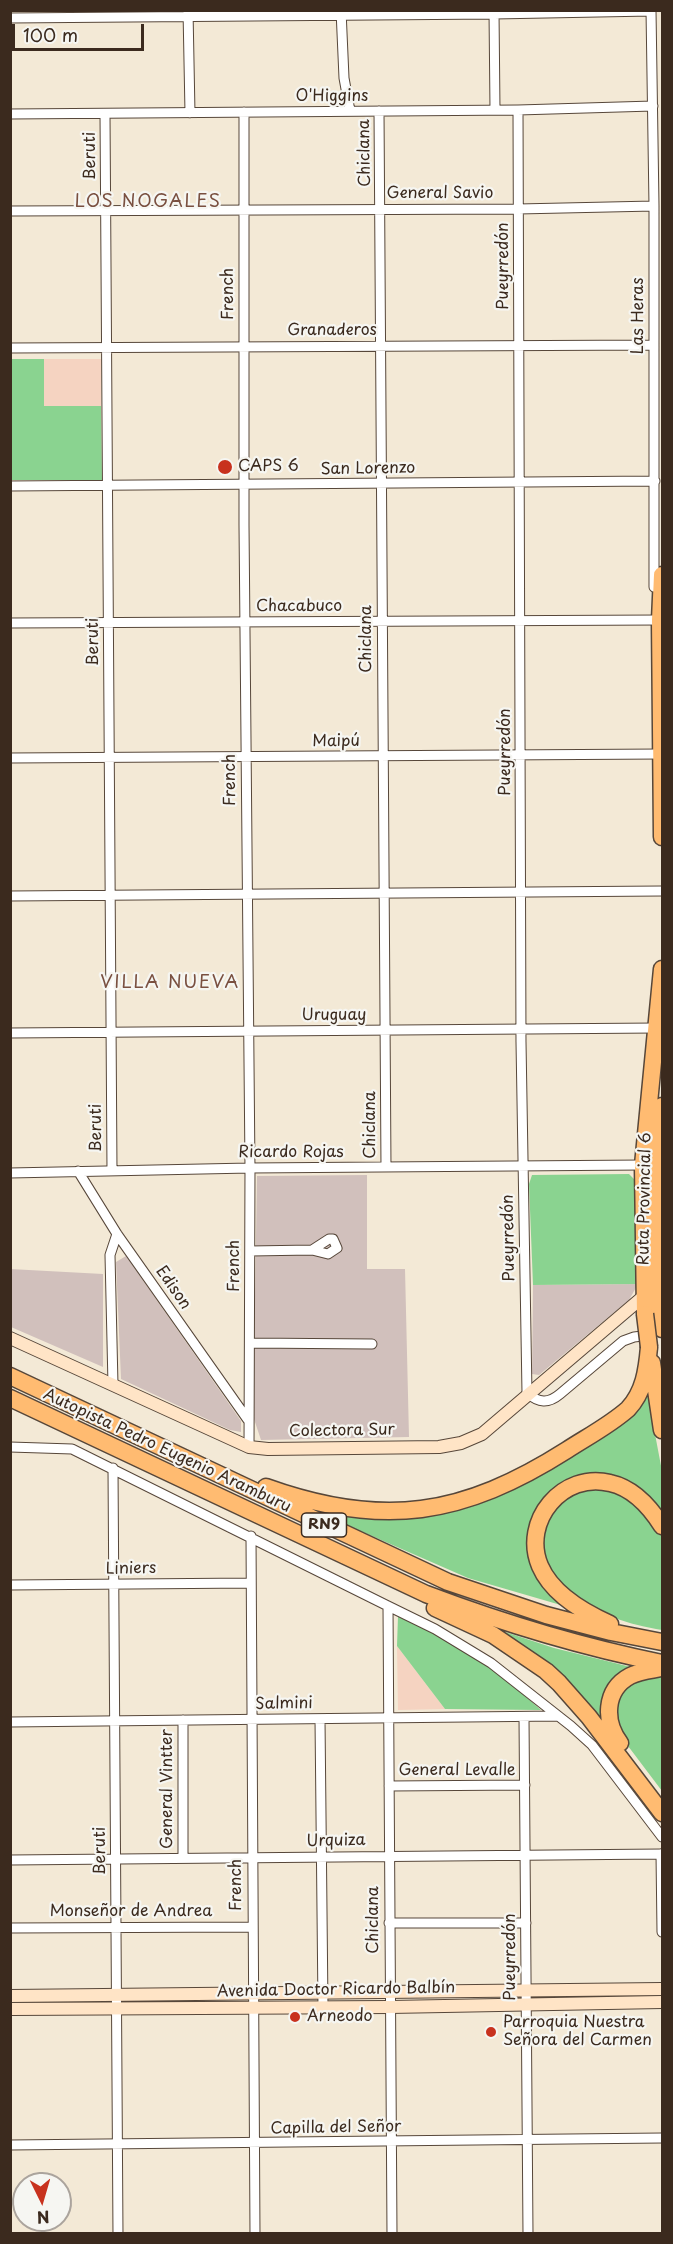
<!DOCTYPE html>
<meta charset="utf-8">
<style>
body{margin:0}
#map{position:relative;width:673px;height:2244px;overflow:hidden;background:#f3e9d6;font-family:"Playpen Sans",sans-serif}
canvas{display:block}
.frame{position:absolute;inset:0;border:12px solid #3b2a1e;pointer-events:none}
.north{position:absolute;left:12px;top:2172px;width:60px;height:60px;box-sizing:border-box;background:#f6f6f2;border:2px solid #aba49d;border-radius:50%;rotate:175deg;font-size:16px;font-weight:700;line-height:24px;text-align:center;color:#3b2a1e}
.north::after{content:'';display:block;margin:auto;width:21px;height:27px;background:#c8321e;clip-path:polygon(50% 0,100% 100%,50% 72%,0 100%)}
.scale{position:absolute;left:12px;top:24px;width:132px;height:27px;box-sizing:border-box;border:3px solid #3b2a1e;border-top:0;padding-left:8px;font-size:18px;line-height:21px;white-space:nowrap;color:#3b2a1e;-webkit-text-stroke:4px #f6f6f2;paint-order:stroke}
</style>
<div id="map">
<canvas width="673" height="2244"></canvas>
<div class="frame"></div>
<div class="north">N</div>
<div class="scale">100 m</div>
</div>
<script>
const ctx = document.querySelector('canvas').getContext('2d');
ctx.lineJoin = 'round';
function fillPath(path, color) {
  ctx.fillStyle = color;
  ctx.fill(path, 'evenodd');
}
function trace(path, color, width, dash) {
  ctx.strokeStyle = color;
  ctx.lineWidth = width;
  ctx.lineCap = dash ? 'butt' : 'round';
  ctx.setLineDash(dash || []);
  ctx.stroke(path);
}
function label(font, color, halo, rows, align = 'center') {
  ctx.font = font + ' "Playpen Sans",sans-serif';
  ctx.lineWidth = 4.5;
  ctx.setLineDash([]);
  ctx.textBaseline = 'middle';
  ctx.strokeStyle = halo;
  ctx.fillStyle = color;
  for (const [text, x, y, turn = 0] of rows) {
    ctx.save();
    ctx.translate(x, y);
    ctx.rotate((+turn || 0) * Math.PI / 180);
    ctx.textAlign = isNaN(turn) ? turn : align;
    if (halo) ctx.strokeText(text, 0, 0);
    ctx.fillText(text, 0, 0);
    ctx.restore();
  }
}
fillPath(new Path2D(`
 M 44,359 L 101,359 L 101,406 L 44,406 Z
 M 397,1646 L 445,1709 L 398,1710 Z`), '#f5d3c1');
fillPath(new Path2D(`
 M 367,1175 L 367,1269 L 405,1269 L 409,1437 L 261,1440 L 253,1416 L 257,1176 Z
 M 126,1256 L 241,1421 L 241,1432 L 230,1430 L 121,1379 L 116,1262 Z
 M 10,1269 L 103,1274 L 103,1367 L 11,1327 Z
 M 638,1284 L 629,1300 L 539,1375 L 532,1374 L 533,1285 Z`), '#d1c0bc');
fillPath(new Path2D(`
 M 10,359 L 44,359 L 44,406 L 101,406 L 102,480 L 11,480 Z
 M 629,1174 L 636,1181 L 638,1284 L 533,1285 L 529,1184 L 532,1175 Z
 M 647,1392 L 662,1471 L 662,1515 L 582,1477 L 530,1534 L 571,1608 L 468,1578 L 292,1501 L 328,1509 L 472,1502 Z
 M 618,1489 L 650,1515 L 662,1534 L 662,1630 C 631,1625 593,1614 569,1592 C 540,1568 531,1527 561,1501 C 566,1497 571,1491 576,1490 C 588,1487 605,1489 618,1489 Z
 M 398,1616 L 434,1632 L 490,1665 L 541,1710 L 445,1709 L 397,1646 Z
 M 493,1628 L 554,1648 L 635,1668 L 621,1677 L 608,1738 Z
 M 656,1677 L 662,1677 L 662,1791 L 625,1742 L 614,1716 L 622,1690 L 637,1680 Z`), '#8ad390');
const street = new Path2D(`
 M 188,10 L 190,113
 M 341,10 L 344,78 L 350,111
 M 651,10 L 654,206 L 654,587
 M 494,11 L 495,110
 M 10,18 L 494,14 L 651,11
 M 518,110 L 521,1042 L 527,1393 C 539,1403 548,1404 560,1394 L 623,1341 L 634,1337 L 651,1335
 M 379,111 L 386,1167
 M 244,112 L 244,525 L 250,1168 L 249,1447
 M 10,114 L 518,110 L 653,106
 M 105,114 L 112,1170
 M 10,211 L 518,209 L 654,206
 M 10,348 L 654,345
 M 10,486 L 655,481
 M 10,623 L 660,620
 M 10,758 L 662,754
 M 10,896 L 662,891
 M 10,1033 L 657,1028
 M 78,1171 L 117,1234 L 248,1420
 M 10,1173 L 250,1168 L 643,1165
 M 250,1251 L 312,1250 L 328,1254 L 337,1248 L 333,1239 L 329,1239 L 312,1250
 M 250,1343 L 372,1344
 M 113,1385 L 110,1255 L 117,1234
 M 10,1447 L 72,1449 L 388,1606 L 435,1629 L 491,1663 L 571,1726 L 592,1745 L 662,1837
 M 113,1468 L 118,2234
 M 251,1536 L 255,2234
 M 10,1585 L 251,1583
 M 388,1606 L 392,2234
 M 524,1717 L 528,2234
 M 320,1719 L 323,2007
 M 183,1720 L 183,1858
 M 10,1722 L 558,1716
 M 389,1786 L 525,1785
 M 661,1854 L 662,1932
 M 10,1860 L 662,1854
 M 389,1923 L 526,1923
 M 10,1928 L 253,1927
 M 10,2145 L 662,2138`);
const secondary = new Path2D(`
 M 10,1338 L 249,1447 L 268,1449 L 439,1447 L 461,1443 L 482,1434 L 644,1296
 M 10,1996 L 662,1989
 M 10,2009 L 390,2007 L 662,2002`);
const highway = new Path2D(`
 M 662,575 L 660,620 L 662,837
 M 662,1106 C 654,1180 653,1255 662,1329
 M 645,1314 L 643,1165 L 662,969
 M 652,1363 L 662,1430
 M 10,1376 L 448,1582 L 546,1615 L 611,1632 L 662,1642
 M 10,1398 L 426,1594 C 503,1623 582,1647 662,1663
 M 266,1487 C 383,1529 463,1516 567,1450 C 587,1437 610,1425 628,1409 C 644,1392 647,1370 649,1347
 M 435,1608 L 493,1635 L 546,1671 L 559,1683 L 589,1717 L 662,1813
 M 610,1624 C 583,1612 552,1594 540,1566 C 521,1521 563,1471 610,1483 C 633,1488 650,1507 662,1526
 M 620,1743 C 604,1722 604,1690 630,1676 C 639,1671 652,1670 662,1668`);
trace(street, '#57473a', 11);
trace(secondary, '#57473a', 14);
trace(highway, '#57473a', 19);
trace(street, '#fff', 9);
trace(secondary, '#ffe4c6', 12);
trace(highway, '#ffbb71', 16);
const highwayBridge = new Path2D(`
 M 645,1314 L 649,1347`);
trace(highwayBridge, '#57473a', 19, []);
trace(highwayBridge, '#ffbb71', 16);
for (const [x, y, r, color] of [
 [225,467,8,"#c8321e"],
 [295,2017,6,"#c8321e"],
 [491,2032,6,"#c8321e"]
]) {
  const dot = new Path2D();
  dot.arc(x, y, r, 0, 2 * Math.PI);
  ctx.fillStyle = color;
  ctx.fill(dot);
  trace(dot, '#f6f6f2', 2);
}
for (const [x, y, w] of [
 [324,1525,45]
]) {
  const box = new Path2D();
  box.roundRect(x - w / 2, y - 12, w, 24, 4.5);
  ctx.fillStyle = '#f6f6f2';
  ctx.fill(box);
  trace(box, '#3b2a1e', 1.5);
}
label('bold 15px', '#3b2a1e', null, [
 ["RN9",324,1525]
]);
label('16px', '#3b2a1e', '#f6f6f2', [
 ["O'Higgins",332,97],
 ["Chiclana",365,153,-91],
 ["Beruti",91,156,-90],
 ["General Savio",440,194],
 ["Pueyrredón",504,266,-90],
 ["French",229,294,-90],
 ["Las Heras",639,316,-90],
 ["Granaderos",332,331],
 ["San Lorenzo",368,469,-1],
 ["Chacabuco",299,607],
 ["Chiclana",367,639,-90],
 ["Beruti",94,642,-90],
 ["Maipú",336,742],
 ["Pueyrredón",506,752,-90],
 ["French",231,780,-90],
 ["Uruguay",334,1016],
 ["Chiclana",371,1125,-90],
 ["Beruti",97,1128,-90],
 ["Ricardo Rojas",291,1153],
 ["Ruta Provincial 6",645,1199,-89],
 ["Pueyrredón",509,1238,-91],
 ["French",235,1266,-90],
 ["Edison",173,1288,55],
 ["Colectora Sur",342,1431,-1],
 ["Autopista Pedro Eugenio Aramburu",167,1451,25],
 ["Liniers",131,1569,-1],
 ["Salmini",284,1704,-1],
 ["General Levalle",457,1771],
 ["General Vintter",168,1789,-90],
 ["Urquiza",336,1841,-1],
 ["Beruti",101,1851,-90],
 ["French",237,1885,-90],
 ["Monseñor de Andrea",131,1912],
 ["Chiclana",374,1920,-90],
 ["Pueyrredón",511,1957,-90],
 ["Avenida Doctor Ricardo Balbín",336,1990,-1],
 ["Capilla del Señor",336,2128,-1]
]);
label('16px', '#3b2a1e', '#f6f6f2', [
 ["CAPS 6",238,467],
 ["Arneodo",307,2017],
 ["Parroquia Nuestra",503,2023],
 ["Señora del Carmen",503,2041]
], 'left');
ctx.letterSpacing = '1.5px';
label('18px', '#7a5040', '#f6f6f2', [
 ["LOS NOGALES",148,202],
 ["VILLA NUEVA",170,983]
]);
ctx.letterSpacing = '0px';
</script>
